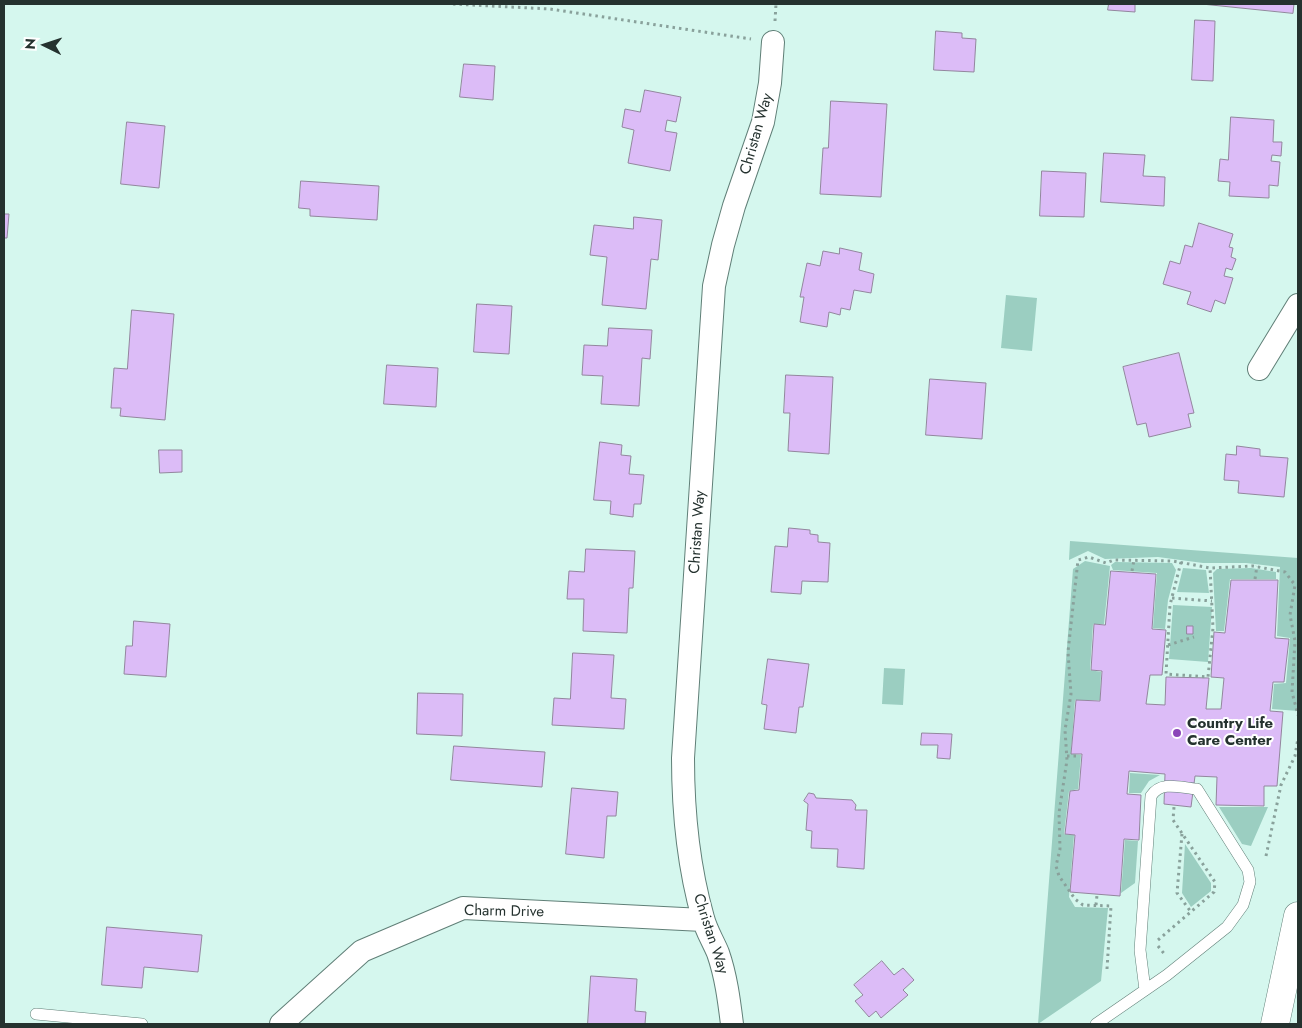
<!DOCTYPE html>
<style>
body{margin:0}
#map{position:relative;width:1302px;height:1028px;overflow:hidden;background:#d5f7ee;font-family:Jost,sans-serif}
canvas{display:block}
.frame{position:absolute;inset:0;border:5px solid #25322f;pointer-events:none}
.north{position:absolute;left:20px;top:20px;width:50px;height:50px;-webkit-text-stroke:4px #fff;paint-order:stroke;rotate:274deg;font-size:14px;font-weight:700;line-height:20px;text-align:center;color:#25322f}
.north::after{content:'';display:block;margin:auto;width:18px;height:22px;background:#25322f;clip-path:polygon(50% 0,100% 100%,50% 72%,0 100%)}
</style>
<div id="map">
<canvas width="1302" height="1028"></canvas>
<div class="frame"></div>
<div class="north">N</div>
</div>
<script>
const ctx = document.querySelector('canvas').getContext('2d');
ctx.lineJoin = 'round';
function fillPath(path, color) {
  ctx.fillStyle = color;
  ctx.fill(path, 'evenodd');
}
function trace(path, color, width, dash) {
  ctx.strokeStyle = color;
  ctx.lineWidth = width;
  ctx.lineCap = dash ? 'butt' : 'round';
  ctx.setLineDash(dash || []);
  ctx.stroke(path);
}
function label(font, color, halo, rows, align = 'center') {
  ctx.font = font + ' Jost,sans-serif';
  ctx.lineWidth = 4;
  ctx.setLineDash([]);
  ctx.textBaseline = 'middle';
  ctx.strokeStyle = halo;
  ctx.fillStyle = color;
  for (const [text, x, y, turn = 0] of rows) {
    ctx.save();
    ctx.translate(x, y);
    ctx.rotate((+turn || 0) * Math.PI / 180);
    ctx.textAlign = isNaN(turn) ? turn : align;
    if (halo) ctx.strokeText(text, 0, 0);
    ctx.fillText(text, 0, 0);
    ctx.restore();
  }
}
fillPath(new Path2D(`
 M 1006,295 L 1037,298 L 1032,351 L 1001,348 Z
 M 1070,541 L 1298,558 L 1298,711 L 1272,709 L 1274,684 L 1286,683 L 1290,638 L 1277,636 L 1280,567 L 1246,563 L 1203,563 L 1158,557 L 1105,559 L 1088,551 L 1069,560 Z
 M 1085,561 L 1110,566 L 1104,624 L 1093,624 L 1090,670 L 1101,672 L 1100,700 L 1075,700 L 1071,754 L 1081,755 L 1078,789 L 1069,791 L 1064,834 L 1074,835 L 1069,897 L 1075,907 L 1108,908 L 1101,981 L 1038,1024 L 1073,569 Z
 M 1115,562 L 1172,563 L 1176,570 L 1168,600 L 1165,629 L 1153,628 L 1157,573 L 1113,570 L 1111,565 Z
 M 1183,568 L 1206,570 L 1209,593 L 1177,592 Z
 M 1251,568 L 1276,572 L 1276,579 L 1230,579 L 1224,631 L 1216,631 L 1213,573 L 1217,569 Z
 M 1173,605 L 1212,607 L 1208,662 L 1169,659 Z
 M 884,668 L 905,669 L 903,705 L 882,704 Z
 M 1130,773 L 1160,775 L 1149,781 L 1141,793 L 1129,793 Z
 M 1219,807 L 1268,807 L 1251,846 L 1242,844 Z
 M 1125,840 L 1138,841 L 1135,883 L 1121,893 Z
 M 1185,844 L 1211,883 L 1211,891 L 1191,907 L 1182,893 Z`), '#9bcec1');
const building = new Path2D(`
 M 1109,4 L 1135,4 L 1135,12 L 1108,10 Z
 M 1202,4 L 1294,4 L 1293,13 Z
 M 1195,20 L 1215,21 L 1213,81 L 1192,80 Z
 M 936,31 L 962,33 L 962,38 L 976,39 L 974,72 L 934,70 Z
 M 464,64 L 495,66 L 493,100 L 460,97 Z
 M 645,90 L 681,97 L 676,122 L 667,120 L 665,131 L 677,133 L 670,171 L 628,163 L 634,130 L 622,127 L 625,109 L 640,112 Z
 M 831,101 L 887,104 L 881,197 L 820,194 L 823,148 L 828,148 Z
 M 1231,117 L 1274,120 L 1273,142 L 1282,142 L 1281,156 L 1272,155 L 1271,161 L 1280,162 L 1278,186 L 1269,185 L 1269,198 L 1229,196 L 1230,182 L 1218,181 L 1220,159 L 1228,160 Z
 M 127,122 L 165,126 L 159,188 L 121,184 Z
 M 1104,153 L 1145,155 L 1143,176 L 1165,177 L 1164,206 L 1101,202 Z
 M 1042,171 L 1086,173 L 1084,217 L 1040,216 Z
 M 301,181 L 379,186 L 377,220 L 310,216 L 310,209 L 299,208 Z
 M 4,214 L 9,214 L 7,238 L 4,238 Z
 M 634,217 L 662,220 L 658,260 L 651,259 L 646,309 L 602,305 L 607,257 L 590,255 L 594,225 L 633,229 Z
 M 1199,223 L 1233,234 L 1229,247 L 1233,248 L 1231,257 L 1236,259 L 1232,270 L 1226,268 L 1224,276 L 1233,278 L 1225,304 L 1215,300 L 1211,312 L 1187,304 L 1191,292 L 1163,284 L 1170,261 L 1180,264 L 1185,245 L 1192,247 Z
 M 840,248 L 862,253 L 859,270 L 874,274 L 871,293 L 854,290 L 850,310 L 841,308 L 840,315 L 829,312 L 827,327 L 800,322 L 804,297 L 800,297 L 807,263 L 820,266 L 823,251 L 839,254 Z
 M 477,304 L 512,306 L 509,354 L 474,352 Z
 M 132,310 L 174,314 L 165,420 L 120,416 L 121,408 L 111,408 L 114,368 L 127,369 Z
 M 609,328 L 652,330 L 650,359 L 642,358 L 639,406 L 601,404 L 603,376 L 582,375 L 584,345 L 607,346 Z
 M 1179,353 L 1194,413 L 1188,414 L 1191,427 L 1149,437 L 1146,423 L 1137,425 L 1123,367 Z
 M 387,365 L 438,368 L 436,407 L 384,404 Z
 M 786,375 L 833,377 L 829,454 L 788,451 L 790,413 L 784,413 Z
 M 930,379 L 986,383 L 982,439 L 926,435 Z
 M 600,442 L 622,445 L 621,455 L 631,456 L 629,474 L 644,475 L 641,504 L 634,504 L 633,517 L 610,514 L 611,501 L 594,500 Z
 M 1237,446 L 1260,449 L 1260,456 L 1288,458 L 1284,497 L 1238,493 L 1239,481 L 1224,480 L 1226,454 L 1236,455 Z
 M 159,450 L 182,450 L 182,472 L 160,473 Z
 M 789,528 L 810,530 L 810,534 L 818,535 L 818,542 L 830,543 L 828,582 L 802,581 L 801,594 L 771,592 L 775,546 L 787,547 Z
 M 586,549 L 635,551 L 633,588 L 629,588 L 627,633 L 583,631 L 584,599 L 567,599 L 569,571 L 584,572 Z
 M 1111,571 L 1156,574 L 1152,629 L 1166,630 L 1162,675 L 1150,675 L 1146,704 L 1165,705 L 1166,677 L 1209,678 L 1206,709 L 1221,709 L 1224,678 L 1211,677 L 1214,632 L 1225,633 L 1231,580 L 1278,580 L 1275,638 L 1289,639 L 1284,682 L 1273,682 L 1270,711 L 1283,712 L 1277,786 L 1264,786 L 1264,806 L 1216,805 L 1217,777 L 1195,776 L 1191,807 L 1164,804 L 1165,774 L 1129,771 L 1127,794 L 1141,795 L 1139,840 L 1124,839 L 1120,896 L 1070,892 L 1075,835 L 1065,834 L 1070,791 L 1079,790 L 1082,754 L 1071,754 L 1076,700 L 1100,701 L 1102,671 L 1091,670 L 1094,624 L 1105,625 Z
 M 134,621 L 170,624 L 166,677 L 124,674 L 126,646 L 132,646 Z
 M 1187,626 L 1193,626 L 1193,634 L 1187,634 Z
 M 573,653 L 614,655 L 611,698 L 626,699 L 624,729 L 552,725 L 554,698 L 570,699 Z
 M 768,659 L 809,664 L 803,707 L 799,707 L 796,733 L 764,729 L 767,705 L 762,704 Z
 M 418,693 L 463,694 L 462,736 L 417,734 Z
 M 922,733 L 952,734 L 950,759 L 937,758 L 938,745 L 921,745 Z
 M 454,746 L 545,752 L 542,787 L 451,780 Z
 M 572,788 L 618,792 L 616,816 L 607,816 L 604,858 L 566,854 Z
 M 809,793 L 814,794 L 816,798 L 852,800 L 856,805 L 855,810 L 867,810 L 864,869 L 837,867 L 838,849 L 811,848 L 812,831 L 806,830 L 808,804 L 804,801 Z
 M 107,927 L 202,935 L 198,972 L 144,967 L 142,988 L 102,985 Z
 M 882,961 L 894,975 L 903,968 L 914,980 L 903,990 L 908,995 L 881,1018 L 876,1011 L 869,1017 L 855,1001 L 863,995 L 854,985 Z
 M 591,976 L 637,979 L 635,1011 L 646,1012 L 645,1024 L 588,1024 Z`);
fillPath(building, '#dcbcf7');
trace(building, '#92869d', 1);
const service = new Path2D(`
 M 36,1014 L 142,1024
 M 1096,1024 L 1167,975 L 1227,927 L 1243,905 L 1250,882 L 1248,870 L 1197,789 C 1181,788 1161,780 1151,796 L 1140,950 L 1145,990`);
const minor = new Path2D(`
 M 1259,369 L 1298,305
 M 281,1024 L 362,951 L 463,908 L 703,920
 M 732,1024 C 729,1000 726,976 718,953 C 713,941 706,930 703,918 C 688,865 683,813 683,758 L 714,286 L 723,245 L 734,206 L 763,122 L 770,83 L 773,42`);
const motorway = new Path2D(`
 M 1275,1024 L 1298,916`);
trace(service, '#607f77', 12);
trace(minor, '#607f77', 24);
trace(motorway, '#607f77', 29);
trace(new Path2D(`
 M 453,4 L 550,9 L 751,39
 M 775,21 L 776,4
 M 1181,562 L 1170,605 L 1166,674 L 1208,677 L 1213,628 L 1210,568
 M 1132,571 L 1134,560
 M 1255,579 L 1257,566
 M 1172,598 L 1212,601
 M 1168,645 L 1194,637
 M 1067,756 L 1080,756
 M 1182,834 L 1177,893 L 1191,912
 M 1266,856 L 1281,785 L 1295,756 L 1298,738
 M 1096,905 L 1097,895
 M 1158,940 L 1214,892 L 1215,882 L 1173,820 L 1174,807
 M 1158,946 L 1166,956
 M 1107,969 L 1111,906 L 1083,905 L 1075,899 L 1059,876 L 1056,866 L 1060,849 L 1059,813 L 1067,760 L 1065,730 L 1071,694 L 1068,652 L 1078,560 L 1089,557 L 1106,563 L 1114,560 L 1173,561 L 1210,568 L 1253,566 L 1285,572 L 1295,585 L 1290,615 L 1295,641 L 1292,692 L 1298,715`), '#89a19b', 3, [2.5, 4]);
trace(service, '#fff', 11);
trace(minor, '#fff', 22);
trace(motorway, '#fff', 28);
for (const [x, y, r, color] of [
 [1177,733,5,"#8b45b8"]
]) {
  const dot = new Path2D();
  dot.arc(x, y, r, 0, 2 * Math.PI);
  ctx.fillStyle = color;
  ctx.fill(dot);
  trace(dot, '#fff', 2);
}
label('15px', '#25322f', '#fff', [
 ["Christan Way",757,134,-74],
 ["Christan Way",698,532,-86],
 ["Charm Drive",504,912,1],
 ["Christan Way",710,934,72]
]);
label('bold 15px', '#25322f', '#fff', [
 ["Country Life",1187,724],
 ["Care Center",1187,741]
], 'left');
</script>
